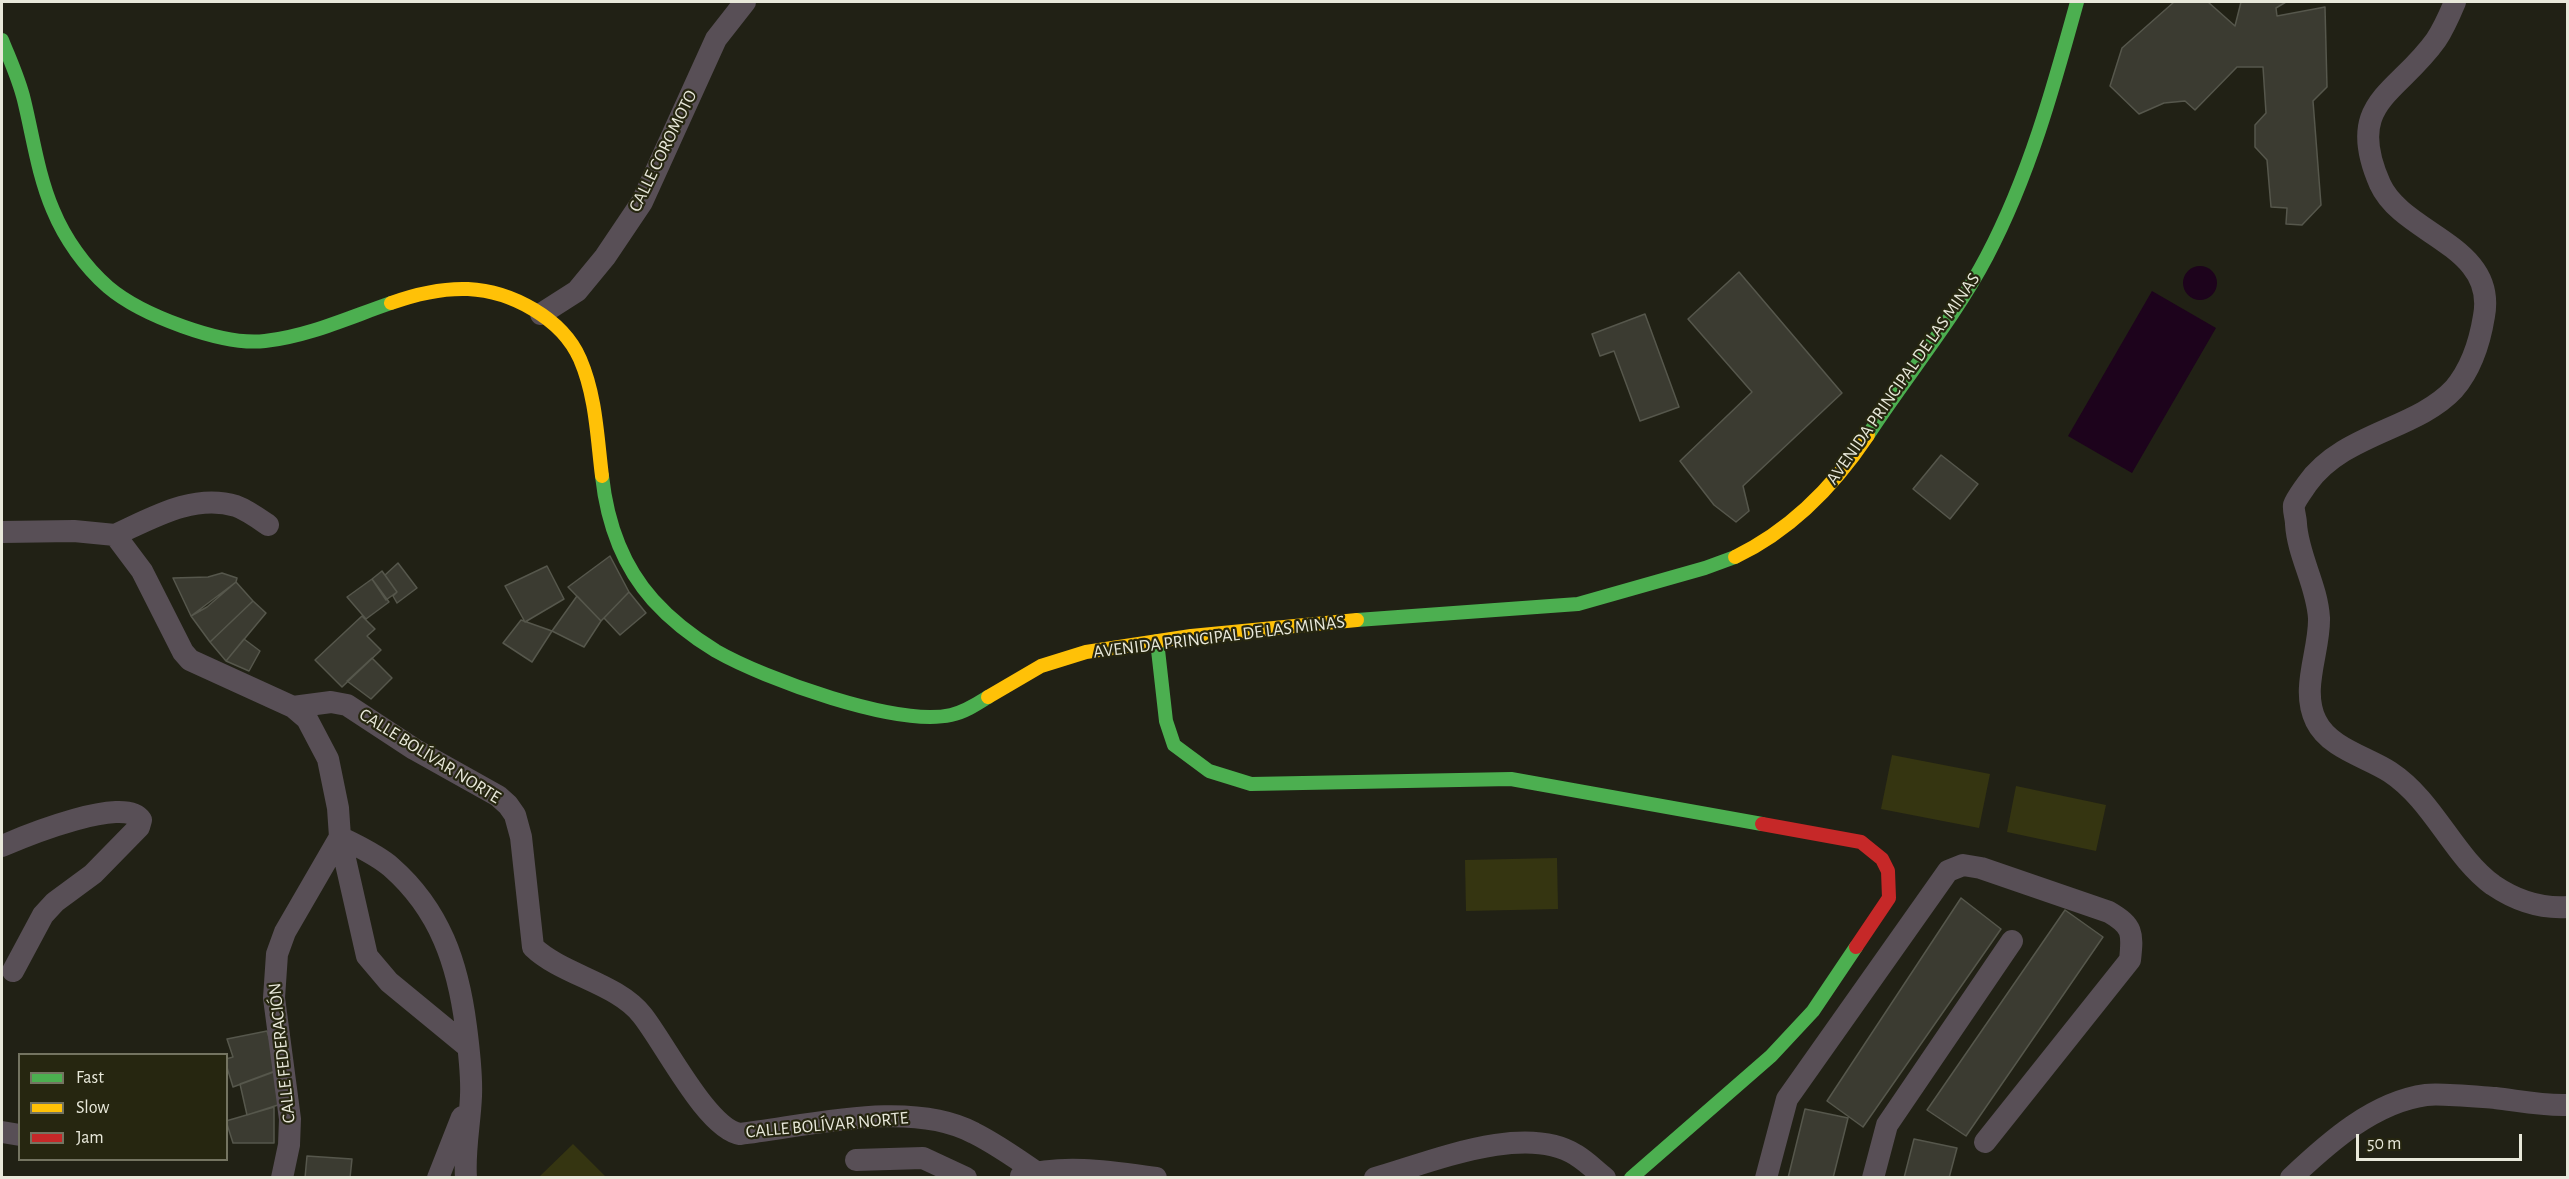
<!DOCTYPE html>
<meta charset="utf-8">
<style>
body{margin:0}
#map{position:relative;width:2569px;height:1179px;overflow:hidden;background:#212115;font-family:"Alegreya Sans",sans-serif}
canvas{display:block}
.frame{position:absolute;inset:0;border:3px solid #e8e8da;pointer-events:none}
.legend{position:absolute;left:18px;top:1053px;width:210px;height:108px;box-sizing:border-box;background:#262610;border:2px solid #747461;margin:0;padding:8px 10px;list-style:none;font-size:18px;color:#e8e8da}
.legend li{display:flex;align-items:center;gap:12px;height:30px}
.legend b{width:30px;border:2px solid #747461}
.scale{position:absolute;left:2356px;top:1134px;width:166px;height:27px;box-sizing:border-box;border:3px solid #e8e8da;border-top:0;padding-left:8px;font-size:18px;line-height:21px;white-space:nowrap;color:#e8e8da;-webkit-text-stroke:4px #262610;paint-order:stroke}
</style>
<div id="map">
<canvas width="2569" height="1179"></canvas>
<div class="frame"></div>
<ul class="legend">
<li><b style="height:8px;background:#4caf50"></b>Fast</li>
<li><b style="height:8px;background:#ffc107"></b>Slow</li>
<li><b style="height:8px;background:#c62828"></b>Jam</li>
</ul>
<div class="scale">50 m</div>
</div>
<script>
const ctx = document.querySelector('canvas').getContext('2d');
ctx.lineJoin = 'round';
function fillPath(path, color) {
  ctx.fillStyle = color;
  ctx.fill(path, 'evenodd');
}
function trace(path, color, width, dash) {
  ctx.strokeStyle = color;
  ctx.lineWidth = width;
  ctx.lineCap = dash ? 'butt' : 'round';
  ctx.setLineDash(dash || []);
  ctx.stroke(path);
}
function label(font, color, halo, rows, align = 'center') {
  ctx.font = font + ' "Alegreya Sans",sans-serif';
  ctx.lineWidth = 4.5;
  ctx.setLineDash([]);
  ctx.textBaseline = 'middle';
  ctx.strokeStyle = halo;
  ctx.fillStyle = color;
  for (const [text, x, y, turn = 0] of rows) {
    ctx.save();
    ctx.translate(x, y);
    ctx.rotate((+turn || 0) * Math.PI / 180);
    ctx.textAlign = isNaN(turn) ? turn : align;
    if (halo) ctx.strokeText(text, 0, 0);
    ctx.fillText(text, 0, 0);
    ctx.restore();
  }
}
fillPath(new Path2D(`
 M 1892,755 L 1990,774 L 1979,828 L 1881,809 Z
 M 2016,786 L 2106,805 L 2096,851 L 2007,832 Z
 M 1557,858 L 1558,909 L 1466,911 L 1465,860 Z
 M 573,1144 L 606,1177 L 539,1177 Z`), '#353511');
fillPath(new Path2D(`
 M2183 283a17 17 0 1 1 34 0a17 17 0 1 1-34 0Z
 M 2152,291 L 2216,328 L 2132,473 L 2068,436 Z`), '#1d031c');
const building = new Path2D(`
 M 2174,2 L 2208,2 L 2235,26 L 2241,2 L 2286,2 L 2276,8 L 2277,16 L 2325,7 L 2327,87 L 2313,101 L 2321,205 L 2302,225 L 2286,224 L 2287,208 L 2271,207 L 2267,160 L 2255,147 L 2255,125 L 2266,113 L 2263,67 L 2237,67 L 2195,110 L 2185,101 L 2164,103 L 2139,114 L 2110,86 L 2122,48 Z
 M 1739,272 L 1842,393 L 1743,486 L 1749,511 L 1736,522 L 1714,505 L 1680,461 L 1752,392 L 1688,319 Z
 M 1645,314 L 1679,407 L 1640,421 L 1614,351 L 1600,356 L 1592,334 Z
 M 1941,455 L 1978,484 L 1950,519 L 1913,489 Z
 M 610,556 L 629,592 L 601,621 L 568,587 Z
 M 398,563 L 417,588 L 397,603 L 393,596 L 397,592 L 385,575 Z
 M 547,566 L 564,599 L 525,622 L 505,586 Z
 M 382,571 L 397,592 L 386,600 L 372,579 Z
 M 222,573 L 237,578 L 236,582 L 191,616 L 173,578 L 208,577 Z
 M 372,579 L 389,602 L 366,619 L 347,597 Z
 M 236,582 L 253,601 L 210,642 L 191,616 L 207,607 Z
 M 629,592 L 646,613 L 620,635 L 604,618 Z
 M 577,596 L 601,621 L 584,647 L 552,631 Z
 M 253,601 L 266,613 L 226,661 L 210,642 Z
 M 362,616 L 375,629 L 367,636 L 381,650 L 342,687 L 315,660 Z
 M 521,620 L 552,631 L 532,662 L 503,643 Z
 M 244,639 L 260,651 L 249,671 L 226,661 Z
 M 372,658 L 392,678 L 371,699 L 347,681 Z
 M 1961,898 L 2001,929 L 1863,1127 L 1827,1101 Z
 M 2065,910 L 2103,937 L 1966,1136 L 1927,1110 Z
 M 267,1031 L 279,1070 L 233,1087 L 226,1064 L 226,1059 L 233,1057 L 227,1039 Z
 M 275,1071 L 281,1104 L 247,1115 L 240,1084 Z
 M 274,1107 L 274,1143 L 233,1143 L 226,1121 Z
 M 1805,1109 L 1848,1118 L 1833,1178 L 1788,1178 Z
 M 1914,1139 L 1957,1148 L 1949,1178 L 1904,1178 Z
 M 307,1156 L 352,1159 L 350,1178 L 305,1178 Z`);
fillPath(building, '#3b3b31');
trace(building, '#56574c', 1.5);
trace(new Path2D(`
 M 2455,2 C 2450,14 2444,28 2436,40 C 2397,95 2344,102 2380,184 C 2403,235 2497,245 2484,316 C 2480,341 2471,369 2454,389 C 2416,430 2343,433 2307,484 C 2303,490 2296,499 2294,505 C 2293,510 2296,518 2296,524 C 2298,556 2317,585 2319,618 C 2320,651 2300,689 2316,721 C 2329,748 2367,757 2390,772 C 2434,801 2453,856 2493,885 C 2515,900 2540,909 2568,907
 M 541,314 L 577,291 L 605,257 L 642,202 L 716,39 L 745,2
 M 2,532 L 74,531 L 115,535 L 142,571 L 183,652 L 190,660 L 293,707 L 307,719 L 328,759 L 338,808 L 340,837 C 357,846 376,854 391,867 C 440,910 458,964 466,1027 C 469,1050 472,1073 471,1096 C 470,1123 464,1150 466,1178
 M 115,535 C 152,518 194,493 236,506 C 247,510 258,518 268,525
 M 293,707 L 331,702 L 347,705 L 414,749 L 498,796 L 508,805 L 515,815 L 521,837 L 533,947 C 562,975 617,983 642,1015 C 664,1042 707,1129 740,1134 C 809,1126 910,1099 974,1133 C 996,1144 1016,1158 1036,1172
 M 340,837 L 367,956 L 389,982 L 468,1047
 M 2,846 C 25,836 125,795 141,820 L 139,827 L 93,874 L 55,902 L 43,915 L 13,971
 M 2,1132 L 20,1135
 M 856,1160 L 923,1158 L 966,1178
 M 1021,1176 C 1065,1164 1112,1172 1156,1178
 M 282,1178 L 289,1145 L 290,1119 L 274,998 L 277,954 L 285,932 L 340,837
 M 438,1178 L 462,1117
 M 1375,1178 C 1429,1163 1524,1122 1576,1155 C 1586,1161 1595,1170 1605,1178
 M 1766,1178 L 1787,1099 L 1948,871 L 1963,865 L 1981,868 L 2109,912 C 2133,926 2133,933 2130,960 L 1985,1142
 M 1873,1178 L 1887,1125 L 2012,941
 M 2291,1178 C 2329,1142 2374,1102 2426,1095 C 2439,1093 2480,1097 2495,1098 C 2520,1101 2542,1106 2568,1105`), '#584f56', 22);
trace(new Path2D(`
 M 2,40 C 10,60 19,79 24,100 C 33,137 38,175 53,210 C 65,239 85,267 108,287 C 141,315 222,346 265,341 C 309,336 350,317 391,303
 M 1868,435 C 1907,375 1954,319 1987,256 C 2029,176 2053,89 2077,2
 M 602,476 C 607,522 621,564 653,600 C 671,620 693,637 716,651 C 765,679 897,727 951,715 C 965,712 977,704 988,697
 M 1357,620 L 1578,604 L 1705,568 L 1735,557
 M 1157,641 L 1166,721 L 1174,745 L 1209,771 L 1251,784 L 1511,779 L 1762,824
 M 1631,1178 L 1771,1056 L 1813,1011 L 1856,947`), '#4caf50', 14);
trace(new Path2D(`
 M 391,303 C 416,294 442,288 468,289 C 511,291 562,318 580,359 C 596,396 597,436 602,476
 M 1735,557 C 1791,530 1834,486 1868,435
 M 988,697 L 1041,666 L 1086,652 L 1191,636 L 1357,620`), '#ffc107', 14);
trace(new Path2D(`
 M 1762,824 L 1861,842 L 1882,859 L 1888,871 L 1889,898 L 1856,947`), '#c62828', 14);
label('18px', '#e8e8da', '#262610', [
 ["CALLE COROMOTO",663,151,-64],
 ["AVENIDA PRINCIPAL DE LAS MINAS",1903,379,-55],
 ["AVENIDA PRINCIPAL DE LAS MINAS",1219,637,-7],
 ["CALLE BOLÍVAR NORTE",430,756,32],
 ["CALLE FEDERACIÓN",282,1053,-96],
 ["CALLE BOLÍVAR NORTE",827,1125,-5]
]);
</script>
